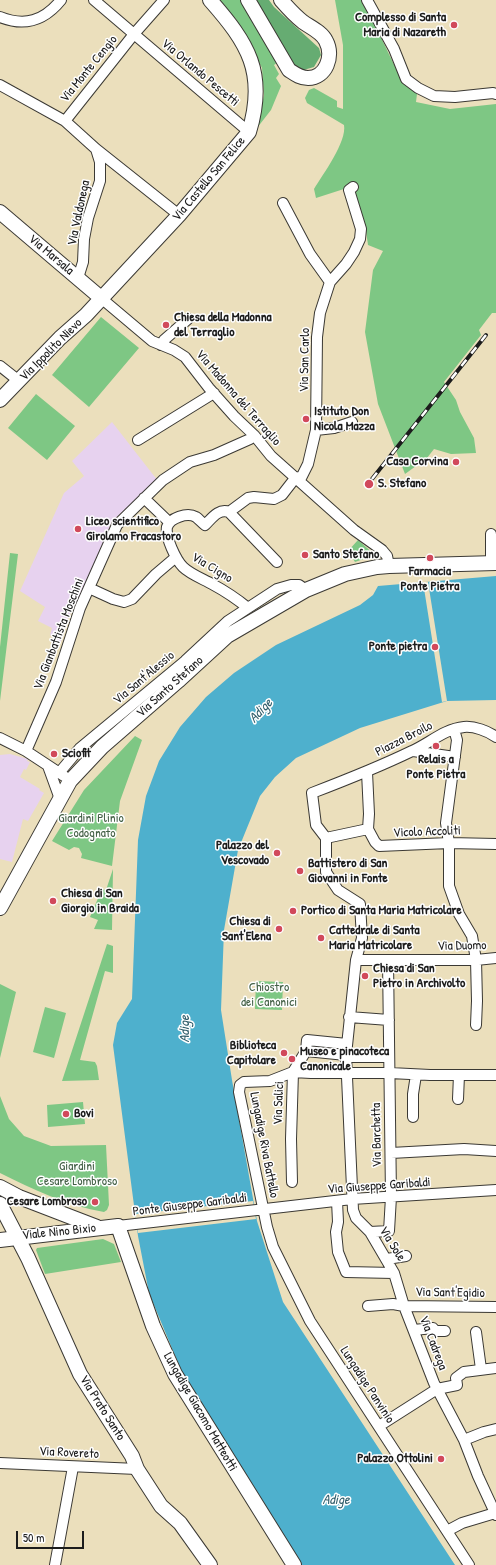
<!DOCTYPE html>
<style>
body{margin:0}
#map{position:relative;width:496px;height:1565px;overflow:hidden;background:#ebdfbc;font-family:"Patrick Hand",sans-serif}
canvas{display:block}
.scale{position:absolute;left:16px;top:1531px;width:68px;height:18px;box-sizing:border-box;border:2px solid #1c1c1c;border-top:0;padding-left:5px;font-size:12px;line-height:14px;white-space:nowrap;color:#1c1c1c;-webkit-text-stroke:3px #fff;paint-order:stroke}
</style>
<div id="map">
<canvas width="496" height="1565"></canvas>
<div class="scale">50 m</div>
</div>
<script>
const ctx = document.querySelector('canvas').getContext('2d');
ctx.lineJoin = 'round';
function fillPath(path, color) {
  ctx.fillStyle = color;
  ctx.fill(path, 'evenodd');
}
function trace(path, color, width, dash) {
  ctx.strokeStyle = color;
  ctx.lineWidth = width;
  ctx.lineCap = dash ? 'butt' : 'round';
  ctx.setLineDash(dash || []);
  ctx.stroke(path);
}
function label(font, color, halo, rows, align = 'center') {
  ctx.font = font + ' "Patrick Hand",sans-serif';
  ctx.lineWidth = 3;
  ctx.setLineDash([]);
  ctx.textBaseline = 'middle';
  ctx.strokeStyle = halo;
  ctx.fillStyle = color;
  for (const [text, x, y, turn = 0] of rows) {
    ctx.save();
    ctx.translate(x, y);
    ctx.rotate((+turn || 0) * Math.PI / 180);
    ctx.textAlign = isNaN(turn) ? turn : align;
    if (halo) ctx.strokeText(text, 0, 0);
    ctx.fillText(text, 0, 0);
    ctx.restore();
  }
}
fillPath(new Path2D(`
 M 112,422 L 158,481 L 112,521 L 83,591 L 68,618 L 61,642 L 50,635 L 52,628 L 38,621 L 45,607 L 20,591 L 64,493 L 84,476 L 72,461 Z
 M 10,754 L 28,759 L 27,761 L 30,762 L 26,770 L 24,769 L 20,777 L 40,789 L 39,790 L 44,793 L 28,821 L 23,819 L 12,862 L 0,859 L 0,755 Z`), '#e7d2ef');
fillPath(new Path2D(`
 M 217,0 L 243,0 L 278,62 L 274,65 L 279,74 L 276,78 L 281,86 L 271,110 L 257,128 L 264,95 L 262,68 L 236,19 Z
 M 335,0 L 363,0 L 399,75 L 417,94 L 416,102 L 450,109 L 496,104 L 496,313 L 492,313 L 479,330 L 481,335 L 444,382 L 456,400 L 460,412 L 474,438 L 476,453 L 451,454 L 434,449 L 427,458 L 405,474 L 378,404 L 365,332 L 373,270 L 383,251 L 368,245 L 365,224 L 347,188 L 316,198 L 314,189 C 323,174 347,142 344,125 L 307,103 L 305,98 L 309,90 L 314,88 L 337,101 L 337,107 L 343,109 L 343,45 Z
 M 101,317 L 139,348 L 89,407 L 52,375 Z
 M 36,394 L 75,426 L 47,460 L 8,428 Z
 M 358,540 L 375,555 L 355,562 L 348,551 Z
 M 10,553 L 18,554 L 0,701 L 0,647 Z
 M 135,736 L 142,740 L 120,801 L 112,866 L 81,858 L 82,854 L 79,848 L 74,847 L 69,850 L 52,841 L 84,790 Z
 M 113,869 L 112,930 L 94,929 L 98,920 L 90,917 L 102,889 L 106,890 Z
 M 107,944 L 113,946 L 113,973 L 105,971 L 80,1060 L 95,1062 L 97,1066 L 99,1080 L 62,1081 Z
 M 256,981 L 283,982 L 282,1010 L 255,1009 Z
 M 0,984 L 16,992 L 0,1058 Z
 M 45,1007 L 66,1013 L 54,1058 L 33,1052 Z
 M 0,1096 L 9,1119 L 24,1136 L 51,1146 L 106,1145 L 109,1205 L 107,1210 L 104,1212 C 68,1206 32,1189 0,1173 Z
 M 83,1102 L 85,1124 L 48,1127 L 47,1105 Z
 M 103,1239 L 114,1244 L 121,1262 L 45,1274 L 36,1250 L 37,1248 Z`), '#7ec784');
fillPath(new Path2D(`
 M 251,0 L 269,0 L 274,7 L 319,48 L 321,55 L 314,67 L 300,71 L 286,59 Z`), '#66ac72');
fillPath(new Path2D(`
 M 496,576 L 496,700 L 447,701 L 360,728 L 296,758 L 275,777 L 260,796 L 238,850 L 224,930 L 221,1010 L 232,1080 L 257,1221 L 283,1302 L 455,1565 L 301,1565 L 183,1375 L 149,1293 L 138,1236 L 113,1045 L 117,1023 L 132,999 L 138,840 L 146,796 L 159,761 L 180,727 L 206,697 L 234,673 L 276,645 L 360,605 L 373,595 L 378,586 Z`), '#4eb0cd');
fillPath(new Path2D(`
 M 423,582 L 428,582 L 447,701 L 442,702 Z
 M 253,1201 L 256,1219 L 138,1233 L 135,1214 Z`), '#ebdfbc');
const street = new Path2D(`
 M 94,0 L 249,132
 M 367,0 L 394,49 L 406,79 L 418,88 L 434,96 L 455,97 L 493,93 L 496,94
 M 0,17 C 25,27 44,21 61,0
 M 0,85 L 65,121 L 96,149 L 100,162 L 100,181 L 88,218 L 84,239 L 83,262 L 78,278
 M 65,121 L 134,34 L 164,0
 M 96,149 L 179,215
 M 283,203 L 310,254 L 330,282
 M 101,298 L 152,341 L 174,350 L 185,357 L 209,388 L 234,416 L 254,435 L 271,456 L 354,530 L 382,550 L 387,556 L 389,566
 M 161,345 L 164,340 L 188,319
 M 0,366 L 19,381
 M 316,430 L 334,428 L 352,422
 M 138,440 L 214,393
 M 300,480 L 308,464 L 316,430 L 317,337 L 320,313 L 330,282 L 346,264 L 354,252 L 360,239 L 361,229 L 349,190 L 353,187
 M 144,498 L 169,522
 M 229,512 L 277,562
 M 491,563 L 491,534
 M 89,588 L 113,599 L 124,602 L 132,599 L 156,574 L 176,557
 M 248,608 C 237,599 225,591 212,584 C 203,579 190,574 183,567 C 176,560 165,537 167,527 C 170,518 187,512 196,517 C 199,519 202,523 205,525 C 212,518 219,508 229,512 L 248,498 L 254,497 L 274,499 L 282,495 L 296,477
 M 454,729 L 457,740 L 446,823 L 449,843 L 449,886 L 459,914 L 472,936 L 476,960 L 477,1001 L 476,1025
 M 0,738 L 26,751 L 64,776
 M 26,751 L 56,682 L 80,608 L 117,525 L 163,480 L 190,462 L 214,455 L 250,439 L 254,435
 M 413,751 L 455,757
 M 48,766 L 60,799
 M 367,772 L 369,814 L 368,829
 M 59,773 L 80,748 L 185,661 L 228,621 L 277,589 L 291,585 L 299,585 L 306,590
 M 368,829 L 375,842 L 379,846 L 449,843 L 496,844
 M 326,838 L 326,872 L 338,890 L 360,904 L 362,938 L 356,960 L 346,1055 L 353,1210 L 356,1218 L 370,1232 L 394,1273 L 404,1306 L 434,1383 L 464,1440 L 478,1476 L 496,1515
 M 326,838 L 316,825 L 312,793 C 346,780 379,767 412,751 C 430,743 444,729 464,727 C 474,726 488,731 496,737
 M 326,838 L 368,829
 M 356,960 L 476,960 L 496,958
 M 349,1017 L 389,1020
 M 306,1051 L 307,1040 L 347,1044
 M 306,1051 L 346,1055
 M 346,1057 L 388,1057
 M 293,1072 L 306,1051
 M 458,1099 L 459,1075
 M 413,1117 L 413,1094 L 416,1075
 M 391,1153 L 464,1149 L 496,1151
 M 292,1182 L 291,1139 L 293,1072
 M 337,1201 L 338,1222 L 336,1232 L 338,1252 L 346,1272 L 394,1273
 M 118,1226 L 352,1199 L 496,1190
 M 370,1232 L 389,1231 L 391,1197 L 388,960
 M 387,1259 L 406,1256
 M 368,1306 L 393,1304 L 404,1306 L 496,1307
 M 414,1330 L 433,1328 L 435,1331 L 445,1331
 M 476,1332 L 481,1369
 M 379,1426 L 437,1389 L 457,1385 L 456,1378 L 464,1372 L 496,1368
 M 464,1440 L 484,1432 L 496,1429
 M 0,1463 L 137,1469
 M 447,1531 L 462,1523 L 495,1513
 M 55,1565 L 73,1467
 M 469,1565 L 310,1321 L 273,1247 L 267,1227 L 239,1092 L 240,1085 L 244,1082 L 270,1081 L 293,1072 L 311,1073 L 390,1073 L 430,1075 L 496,1075`);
const secondary = new Path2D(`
 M 248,0 L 289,70 C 295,74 300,78 308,78 C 326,78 334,56 326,41 C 322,32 310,27 303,22 C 294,15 288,8 281,0
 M 0,212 L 101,298
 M 0,400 L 60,338 L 86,315 L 179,215 L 249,132 C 267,73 248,43 210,0
 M 0,908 L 70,781 L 102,747 L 178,681 L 227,636 L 306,590 L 345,574 L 377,567 L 389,566 L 496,563
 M 0,1187 L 19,1197 L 97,1227
 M 0,1204 L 28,1258 L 80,1374 L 132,1456 L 137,1469 L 161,1506 L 180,1523 L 210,1565
 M 0,1240 L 118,1226 L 153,1326 L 175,1374 L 294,1565`);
trace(street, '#3b3934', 12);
trace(secondary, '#3b3934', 16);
trace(street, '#fff', 10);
trace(secondary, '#fff', 14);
const rail = new Path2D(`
 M 372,479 L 486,335`);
trace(rail, '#1c1c1c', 4);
trace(rail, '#fff', 2.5, [8]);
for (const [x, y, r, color] of [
 [454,25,4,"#d1495b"],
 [166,325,4,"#d1495b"],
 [306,419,4,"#d1495b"],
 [456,462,4,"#d1495b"],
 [369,484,5,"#d1495b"],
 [78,529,4,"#d1495b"],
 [305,555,4,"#d1495b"],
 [430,558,4,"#d1495b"],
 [435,647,4,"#d1495b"],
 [436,746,4,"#d1495b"],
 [54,754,4,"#d1495b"],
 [277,853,4,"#d1495b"],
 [300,871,4,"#d1495b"],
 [53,901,4,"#d1495b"],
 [293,911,4,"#d1495b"],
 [279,929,4,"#d1495b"],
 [321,938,4,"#d1495b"],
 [365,976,4,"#d1495b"],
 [284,1053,4,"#d1495b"],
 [292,1059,4,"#d1495b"],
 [66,1114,4,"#d1495b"],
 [95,1202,4,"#d1495b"],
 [441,1459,4,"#d1495b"]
]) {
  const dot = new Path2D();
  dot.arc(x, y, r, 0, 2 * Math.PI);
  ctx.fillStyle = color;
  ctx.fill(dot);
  trace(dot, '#fff', 1.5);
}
label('bold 13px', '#1c1c1c', '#fff', [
 ["Complesso di Santa",446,18,"right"],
 ["Maria di Nazareth",446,33,"right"],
 ["Chiesa della Madonna",174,318],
 ["del Terraglio",174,333],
 ["Istituto Don",314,412],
 ["Nicola Mazza",314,427],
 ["Casa Corvina",448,462,"right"],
 ["S. Stefano",378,484],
 ["Liceo scientifico",86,522],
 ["Girolamo Fracastoro",86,537],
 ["Santo Stefano",313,555],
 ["Farmacia",430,572,"center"],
 ["Ponte Pietra",430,587,"center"],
 ["Ponte pietra",427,647,"right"],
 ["Sciofit",62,754],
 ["Relais a",436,760,"center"],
 ["Ponte Pietra",436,775,"center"],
 ["Palazzo del",269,846,"right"],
 ["Vescovado",269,861,"right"],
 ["Battistero di San",308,864],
 ["Giovanni in Fonte",308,879],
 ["Chiesa di San",61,894],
 ["Giorgio in Braida",61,909],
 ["Portico di Santa Maria Matricolare",301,911],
 ["Chiesa di",271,922,"right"],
 ["Sant'Elena",271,937,"right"],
 ["Cattedrale di Santa",329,931],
 ["Maria Matricolare",329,946],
 ["Chiesa di San",373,969],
 ["Pietro in Archivolto",373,984],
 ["Biblioteca",276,1046,"right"],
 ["Capitolare",276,1061,"right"],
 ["Museo e pinacoteca",300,1052],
 ["Canonicale",300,1067],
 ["Bovi",74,1114],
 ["Cesare Lombroso",87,1202,"right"],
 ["Palazzo Ottolini",433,1459,"right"]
], 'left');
label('13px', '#1c1c1c', '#fff', [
 ["Via Monte Cengio",89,69,-51],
 ["Via Orlando Pescetti",200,73,40],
 ["Via Castello San Felice",209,179,-50],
 ["Via Valdonega",79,213,-78],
 ["Via Marsala",51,255,40],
 ["Via Ippolito Nievo",51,350,-45],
 ["Via San Carlo",305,360,-89],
 ["Via Madonna del Terraglio",238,398,49],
 ["Via Cigno",212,568,31],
 ["Via Gianbattista Moschini",59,634,-69],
 ["Via Sant'Alessio",144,678,-40],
 ["Via Santo Stefano",170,687,-42],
 ["Piazza Broilo",404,739,-27],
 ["Vicolo Accoliti",427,832,-2],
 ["Via Duomo",462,946,-1],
 ["Via Salici",279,1103,-88],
 ["Via Barchetta",377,1135,-91],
 ["Lungadige Riva Battello",264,1145,79],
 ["Via Giuseppe Garibaldi",379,1186,-4],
 ["Ponte Giuseppe Garibaldi",190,1205,-7],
 ["Viale Nino Bixio",59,1232,-6],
 ["Via Sole",392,1244,58],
 ["Via Sant'Egidio",450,1293,1],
 ["Via Cadrega",433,1343,69],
 ["Lungadige Panvinio",367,1385,57],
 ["Via Prato Santo",102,1408,58],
 ["Lungadige Giacomo Matteotti",200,1412,60],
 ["Via Rovereto",69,1453,3]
]);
label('13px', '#436046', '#fff', [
 ["Giardini Plinio",91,819],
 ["Codognato",91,834],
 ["Chiostro",269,988],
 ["dei Canonici",269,1003],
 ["Giardini",77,1167],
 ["Cesare Lombroso",77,1182]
]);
label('italic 14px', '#325f6c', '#fff', [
 ["Adige",261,711,-47],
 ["Adige",185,1029,-90],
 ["Adige",336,1500]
]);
</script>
